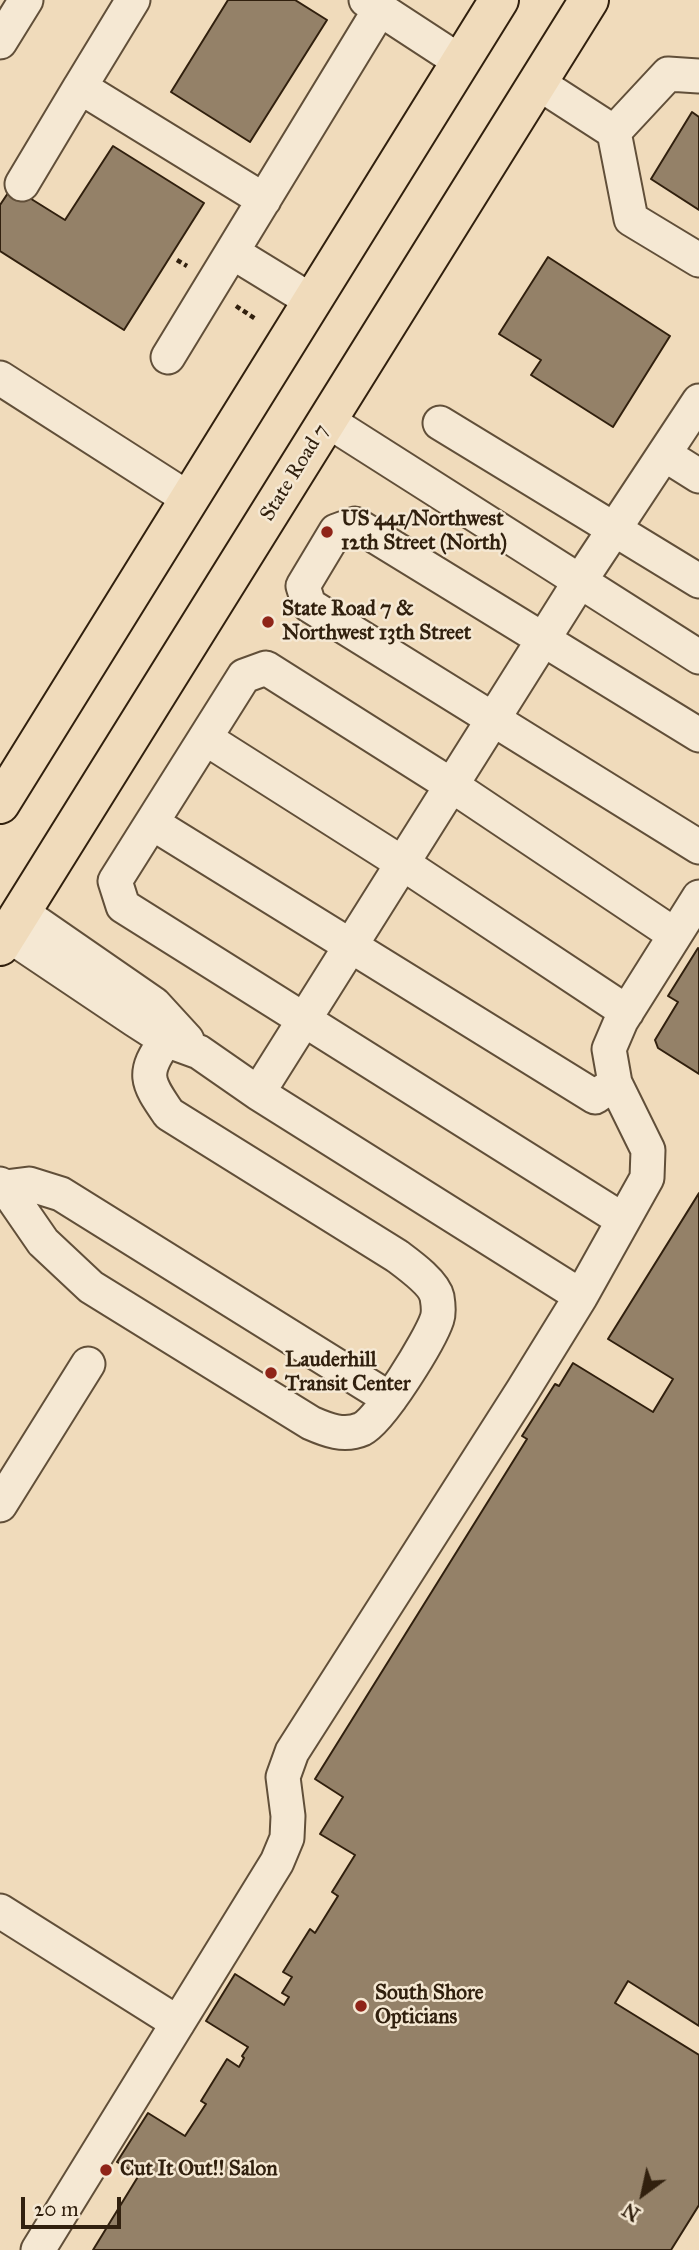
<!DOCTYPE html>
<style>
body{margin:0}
#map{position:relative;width:699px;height:2250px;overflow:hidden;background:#f0dbbb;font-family:"IM FELL Great Primer",serif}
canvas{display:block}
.north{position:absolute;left:608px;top:2159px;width:70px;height:70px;-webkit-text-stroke:5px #f5e8d3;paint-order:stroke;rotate:213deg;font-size:19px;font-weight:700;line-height:28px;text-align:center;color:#31200e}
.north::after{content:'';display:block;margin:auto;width:24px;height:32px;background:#31200e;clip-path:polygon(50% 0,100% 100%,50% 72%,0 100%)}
.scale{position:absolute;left:21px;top:2197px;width:100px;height:32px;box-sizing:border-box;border:4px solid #31200e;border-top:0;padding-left:9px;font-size:21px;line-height:24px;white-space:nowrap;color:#31200e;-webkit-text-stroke:5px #f5e8d3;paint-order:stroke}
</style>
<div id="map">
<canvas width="699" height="2250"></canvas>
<div class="north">N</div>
<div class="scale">20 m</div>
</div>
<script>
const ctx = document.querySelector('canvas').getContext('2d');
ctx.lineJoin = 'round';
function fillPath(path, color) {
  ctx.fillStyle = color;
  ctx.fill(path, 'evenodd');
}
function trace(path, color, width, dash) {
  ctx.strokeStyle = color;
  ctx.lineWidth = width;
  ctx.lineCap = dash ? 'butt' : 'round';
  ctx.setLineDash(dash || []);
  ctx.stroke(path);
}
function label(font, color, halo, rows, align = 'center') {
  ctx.font = font + ' "IM FELL Great Primer",serif';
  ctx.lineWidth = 5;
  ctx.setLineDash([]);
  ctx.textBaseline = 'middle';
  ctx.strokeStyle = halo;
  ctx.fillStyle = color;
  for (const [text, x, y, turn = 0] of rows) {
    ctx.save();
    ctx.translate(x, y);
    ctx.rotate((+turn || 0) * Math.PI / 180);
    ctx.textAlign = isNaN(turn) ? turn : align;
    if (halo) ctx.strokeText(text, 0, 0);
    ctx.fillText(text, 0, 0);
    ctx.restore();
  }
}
const building = new Path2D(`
 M 228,0 L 295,0 L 327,20 L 250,142 L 171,92 Z
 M 692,112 L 699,117 L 699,210 L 651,179 Z
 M 113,146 L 204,203 L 124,330 L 0,251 L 0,205 L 12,187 L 65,220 Z
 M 548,257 L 670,336 L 613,427 L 531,375 L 541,360 L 499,334 Z
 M 698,948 L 699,949 L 699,1074 L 658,1048 L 655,1040 L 678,1002 L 668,996 Z
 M 699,1193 L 699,2026 L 628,1981 L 615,2003 L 699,2055 L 699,2205 L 671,2250 L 93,2250 L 139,2175 L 117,2162 L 148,2113 L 185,2136 L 206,2104 L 201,2101 L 227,2059 L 239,2067 L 244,2058 L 242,2056 L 248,2047 L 206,2021 L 235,1974 L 284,2005 L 289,1997 L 282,1993 L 292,1977 L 283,1972 L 310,1929 L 315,1933 L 338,1896 L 332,1892 L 355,1855 L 320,1834 L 343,1797 L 315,1779 L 527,1439 L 522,1436 L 555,1384 L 559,1386 L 573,1363 L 653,1412 L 673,1379 L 608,1339 Z`);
fillPath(building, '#948168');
trace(building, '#31200e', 2);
const minor = new Path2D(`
 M 366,0 L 461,62
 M 0,42 L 26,0
 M 538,83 L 614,132 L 631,219 L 699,260
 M 80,87 L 133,0
 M 614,132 L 668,74 L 699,76
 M 22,184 L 80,87 L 264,200
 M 232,252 L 312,301
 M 168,357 L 380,9
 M 0,378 L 189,499
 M 328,421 L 699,657
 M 440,423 L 699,581
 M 664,454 L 699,476
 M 699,735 L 355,524 L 336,531 L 303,586 L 309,605 L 699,847
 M 205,738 L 402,863 L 627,1012
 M 152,823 L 595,1097 L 615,1083
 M 21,912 L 154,1004 L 187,1040
 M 7,934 L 135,1020 L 166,1040 L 199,1052 L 258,1093 L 581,1296
 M 258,1093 L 580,581 L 699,401
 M 0,1184 L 5,1187 L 43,1242 L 91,1287 L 311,1423 C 327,1430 344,1437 362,1429 C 381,1420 430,1340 437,1319 C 439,1313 438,1303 437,1297 C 434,1283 409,1265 397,1256 L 169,1114 C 147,1082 141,1074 166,1040
 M 5,1187 L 29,1184 L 61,1194 L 390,1399
 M 623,1220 L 123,906 L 115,881 L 244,676 L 266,668 L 451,785 L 675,935
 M 0,1505 L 88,1364
 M 0,1911 L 178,2023
 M 38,2250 L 277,1862 L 287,1838 L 288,1816 L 283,1777 L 292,1752 L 523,1390 L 581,1296 L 647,1178 L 648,1150 L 615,1083 L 609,1049 L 621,1021 L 699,897`);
const major = new Path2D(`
 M 0,804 L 499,0
 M 0,946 L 589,0`);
trace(minor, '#614f39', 37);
trace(major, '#31200e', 42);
trace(new Path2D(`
 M 177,260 L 187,266
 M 236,306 L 257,320`), '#31200e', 4.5, [5, 3.5]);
trace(minor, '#f5e8d3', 33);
trace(major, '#f0dbbb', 38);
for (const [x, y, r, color] of [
 [327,532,7,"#8f2418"],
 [268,622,7,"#8f2418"],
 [271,1373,7,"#8f2418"],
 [361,2006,7,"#8f2418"],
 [106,2170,7,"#8f2418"]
]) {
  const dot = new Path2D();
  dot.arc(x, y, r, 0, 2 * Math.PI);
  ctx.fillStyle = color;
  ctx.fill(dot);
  trace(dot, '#f5e8d3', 2.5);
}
label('21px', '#31200e', '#f5e8d3', [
 ["State Road 7",295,473,-58]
]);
label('bold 21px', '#31200e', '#f5e8d3', [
 ["US 441/Northwest",341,520],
 ["12th Street (North)",341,544],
 ["State Road 7 &",282,610],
 ["Northwest 13th Street",282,634],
 ["Lauderhill",285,1361],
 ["Transit Center",285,1385],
 ["South Shore",375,1994],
 ["Opticians",375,2018],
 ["Cut It Out!! Salon",120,2170]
], 'left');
</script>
